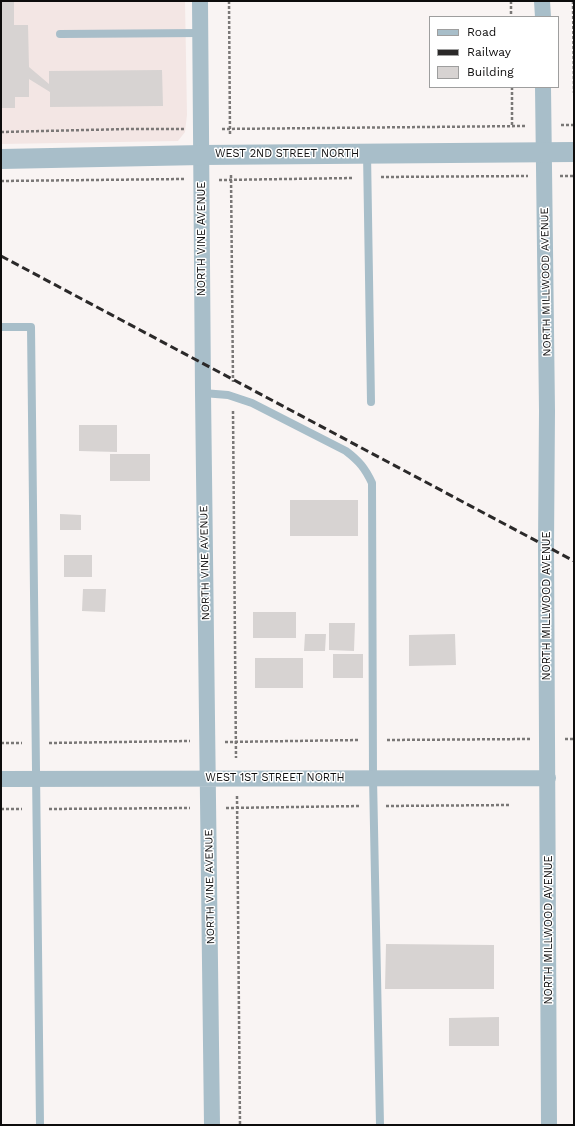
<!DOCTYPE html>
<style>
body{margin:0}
#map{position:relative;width:575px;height:1126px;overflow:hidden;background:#f9f4f3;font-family:"Work Sans",sans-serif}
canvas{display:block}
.frame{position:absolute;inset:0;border:2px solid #0d0c0c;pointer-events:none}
.legend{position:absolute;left:429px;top:16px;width:130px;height:72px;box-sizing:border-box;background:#fff;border:1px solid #9e9e9e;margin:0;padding:5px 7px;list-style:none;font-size:12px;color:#0d0c0c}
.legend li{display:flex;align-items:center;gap:8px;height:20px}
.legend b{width:20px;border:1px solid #9e9e9e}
</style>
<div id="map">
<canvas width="575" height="1126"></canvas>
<div class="frame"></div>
<ul class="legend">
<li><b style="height:5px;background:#a8bec9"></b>Road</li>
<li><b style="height:5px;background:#2b2929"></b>Railway</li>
<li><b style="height:11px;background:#d7d3d2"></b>Building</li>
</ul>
</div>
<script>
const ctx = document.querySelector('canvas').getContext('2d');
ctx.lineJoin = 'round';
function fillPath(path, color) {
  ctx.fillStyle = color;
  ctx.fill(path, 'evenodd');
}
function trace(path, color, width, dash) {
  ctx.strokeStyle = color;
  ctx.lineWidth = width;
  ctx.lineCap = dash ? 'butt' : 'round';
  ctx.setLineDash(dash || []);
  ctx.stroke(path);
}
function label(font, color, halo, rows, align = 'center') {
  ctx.font = font + ' "Work Sans",sans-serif';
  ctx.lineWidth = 3;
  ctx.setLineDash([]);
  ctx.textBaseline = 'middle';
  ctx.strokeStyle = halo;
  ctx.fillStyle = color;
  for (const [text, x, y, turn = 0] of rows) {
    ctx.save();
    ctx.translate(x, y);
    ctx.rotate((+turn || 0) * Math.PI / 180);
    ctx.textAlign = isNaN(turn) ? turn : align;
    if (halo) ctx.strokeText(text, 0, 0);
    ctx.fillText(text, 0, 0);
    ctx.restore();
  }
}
fillPath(new Path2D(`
 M 1,1 L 185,1 L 187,115 L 185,132 L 178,141 L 1,144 Z`), '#f3e6e4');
fillPath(new Path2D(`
 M 1,1 L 14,1 L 14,25 L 28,25 L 29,67 L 49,84 L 49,71 L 162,70 L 163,106 L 50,107 L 50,92 L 29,79 L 29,97 L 15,97 L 15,108 L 1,108 Z
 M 79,425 L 117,425 L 117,452 L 79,451 Z
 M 110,454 L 150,454 L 150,481 L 110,481 Z
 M 290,500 L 358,500 L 358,536 L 290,536 Z
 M 60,514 L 81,515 L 81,530 L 60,530 Z
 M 64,555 L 92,555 L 92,577 L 64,577 Z
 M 83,589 L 106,589 L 105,612 L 82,611 Z
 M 253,612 L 296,612 L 296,638 L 253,638 Z
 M 329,623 L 355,623 L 354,651 L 329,650 Z
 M 305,634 L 326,634 L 325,651 L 304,651 Z
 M 455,634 L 456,665 L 409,666 L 409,635 Z
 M 333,654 L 363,654 L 363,678 L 333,678 Z
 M 255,658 L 303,658 L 303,688 L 255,688 Z
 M 386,944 L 494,945 L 494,989 L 385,989 Z
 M 499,1017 L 499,1046 L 449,1046 L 449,1018 Z`), '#d7d3d2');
trace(new Path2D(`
 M 229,1 L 230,134
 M 511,1 L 511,17
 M 573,1 L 574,93
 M 512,87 L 512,126
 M 561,125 L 574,125
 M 222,129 L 526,126
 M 1,132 L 128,129 L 184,129
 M 231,175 L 233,382
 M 560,176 L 574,176
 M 381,177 L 528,176
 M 219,180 L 354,178
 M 1,181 L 184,179
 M 233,411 L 236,758
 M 565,739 L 574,739
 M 387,740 L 530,739
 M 225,742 L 360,740
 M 1,743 L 22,743
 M 49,743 L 190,741
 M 237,796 L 240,1125
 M 386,806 L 511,805
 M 226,808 L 361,806
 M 1,809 L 22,809
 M 49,809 L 190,808`), '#7a7776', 2.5, [3, 2]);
trace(new Path2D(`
 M 60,34 L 200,33
 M 367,153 L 371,402
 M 1,327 L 31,327 L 40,1125
 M 203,393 L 228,395 L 252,403 L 346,451 C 359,461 365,468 372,483 L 373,778 L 380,1125`), '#a8bec9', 8);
trace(new Path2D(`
 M 200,1 L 203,393 L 212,1125
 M 542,1 L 543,17
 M 543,87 L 547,411 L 546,546 L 549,1125
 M 1,779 L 548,778`), '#a8bec9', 16);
trace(new Path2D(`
 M 1,159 L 202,155 L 574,152`), '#a8bec9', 20);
trace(new Path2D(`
 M 1,256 L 574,561`), '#2b2929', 3, [8, 4]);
label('11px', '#0d0c0c', '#fff', [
 ["WEST 2ND STREET NORTH",287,154],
 ["NORTH VINE AVENUE",202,239,-90],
 ["NORTH MILLWOOD AVENUE",546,282,-91],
 ["NORTH VINE AVENUE",205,563,-91],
 ["NORTH MILLWOOD AVENUE",547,606,-90],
 ["WEST 1ST STREET NORTH",275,778],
 ["NORTH VINE AVENUE",210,887,-91],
 ["NORTH MILLWOOD AVENUE",549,930,-90]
]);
</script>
